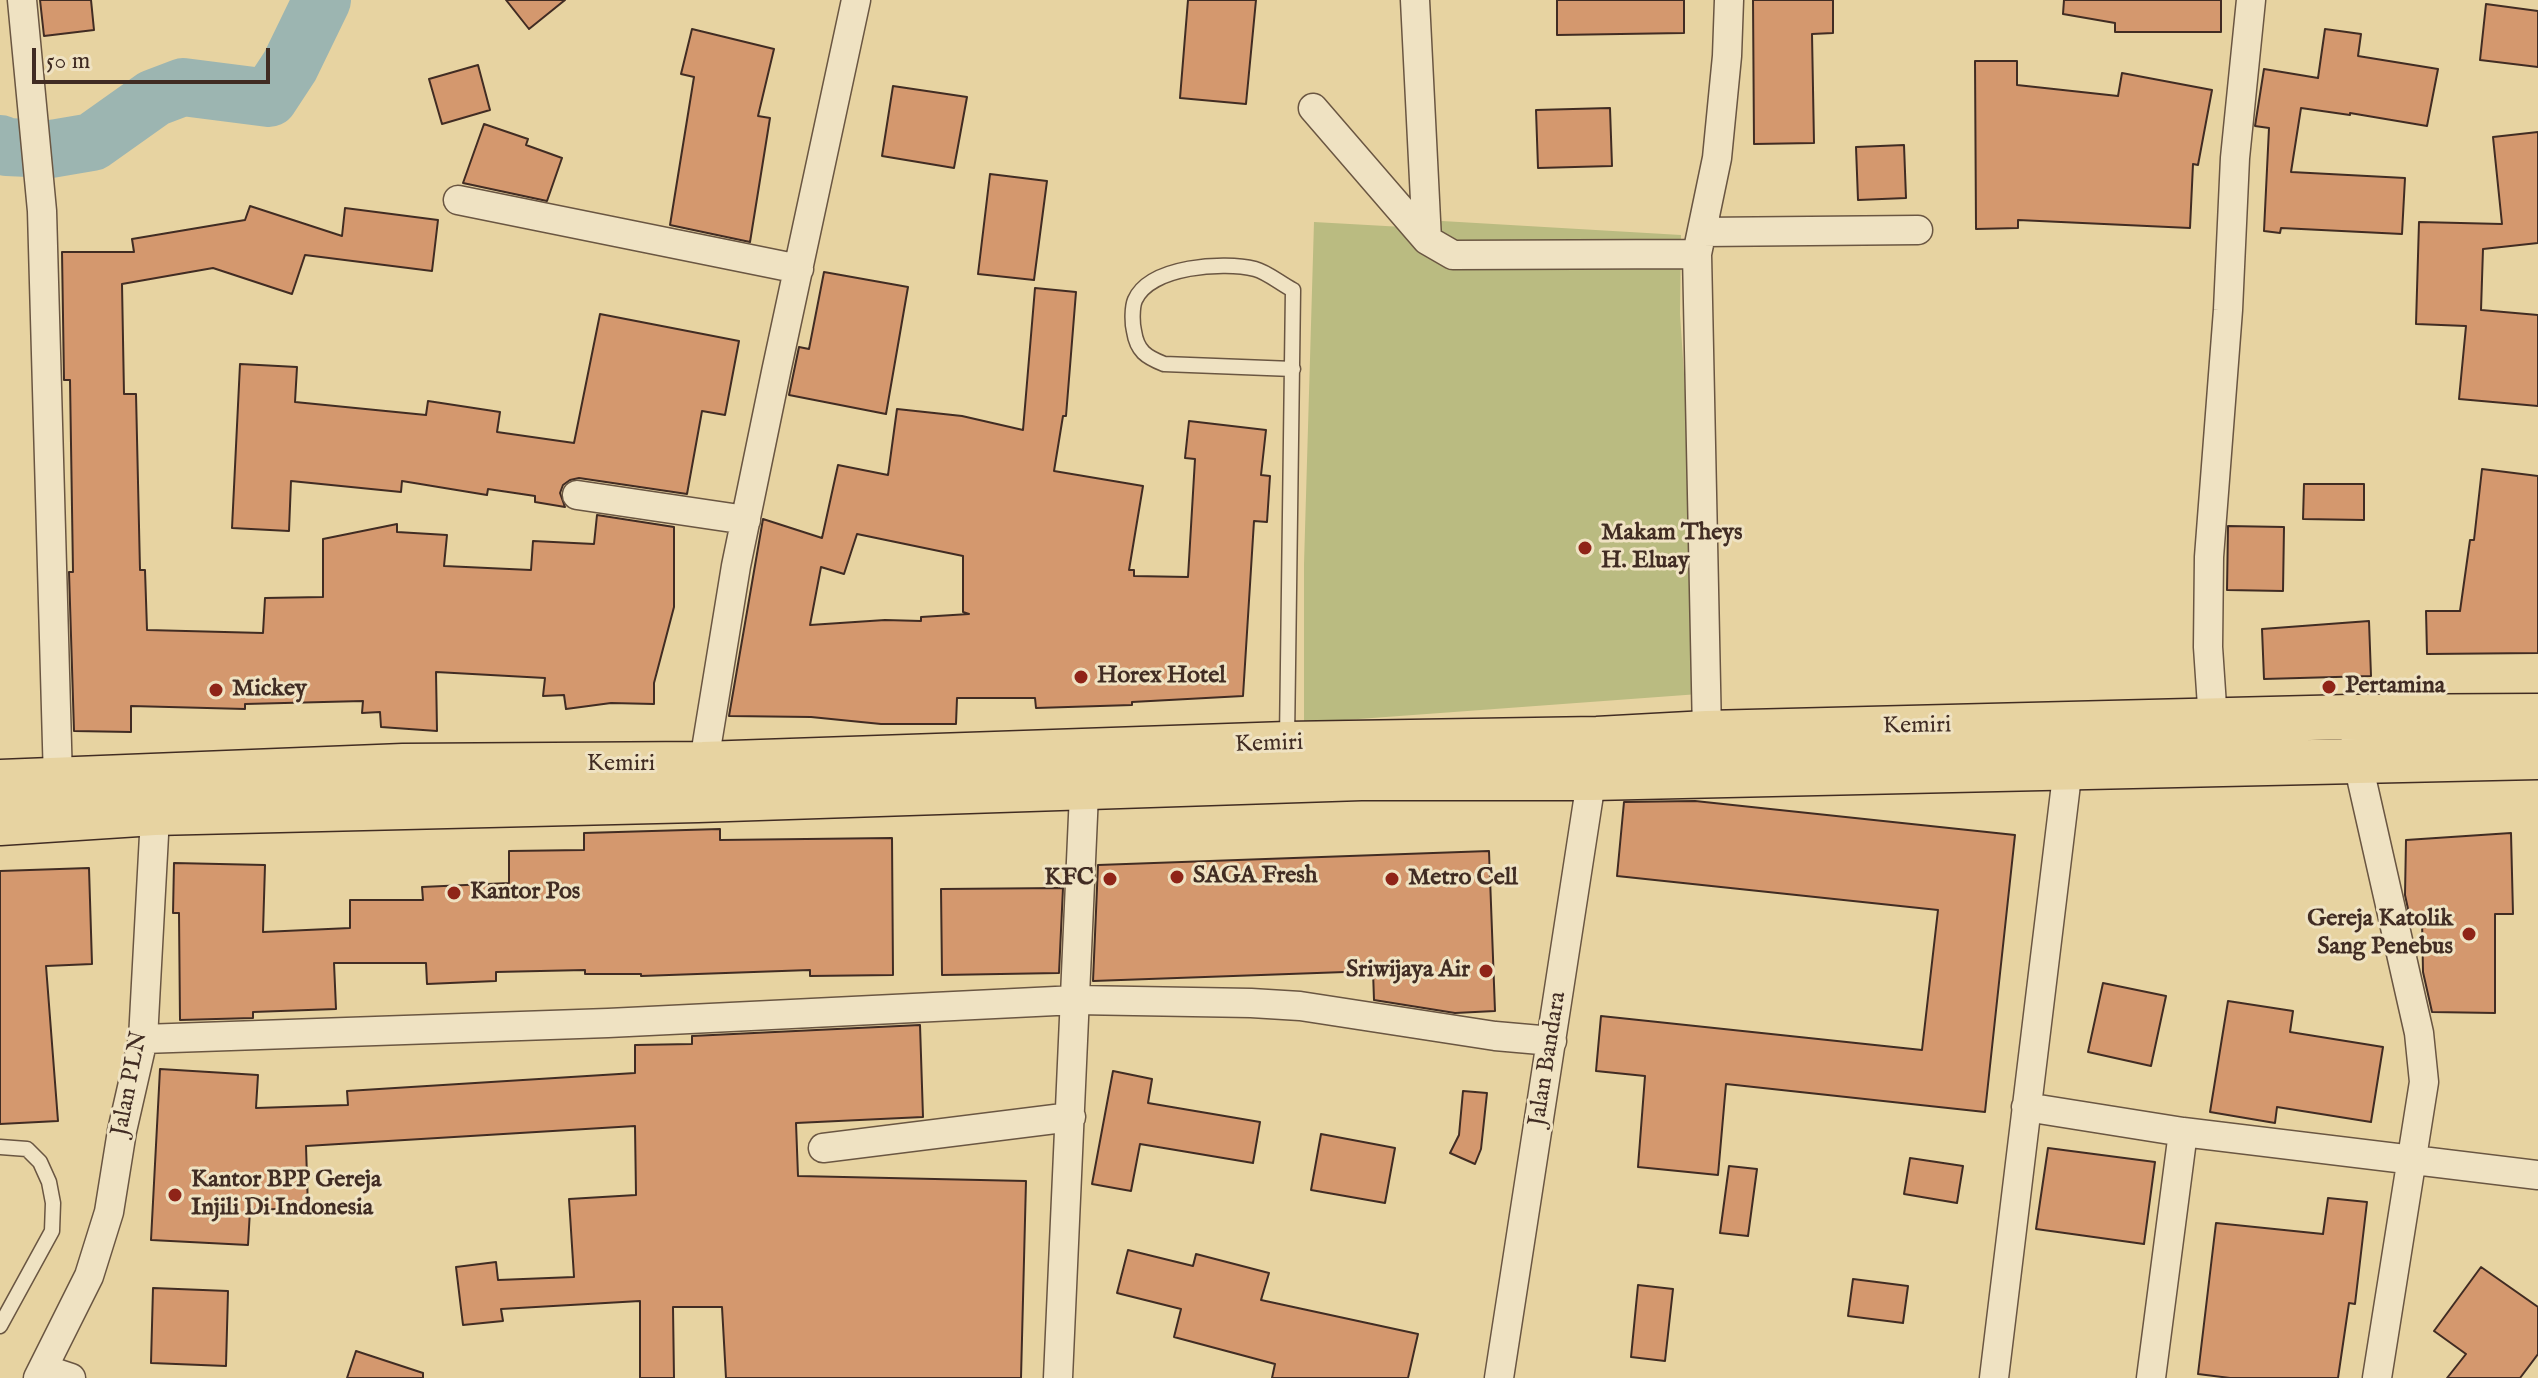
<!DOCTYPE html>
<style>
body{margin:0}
#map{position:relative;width:2538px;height:1378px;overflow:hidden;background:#e7d3a1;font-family:"IM FELL English",serif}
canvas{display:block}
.scale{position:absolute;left:32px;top:48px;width:238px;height:36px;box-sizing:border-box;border:4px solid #412c23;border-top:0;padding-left:10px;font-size:24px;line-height:28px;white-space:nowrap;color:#412c23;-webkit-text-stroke:6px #efe2c2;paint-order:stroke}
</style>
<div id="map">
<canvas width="2538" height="1378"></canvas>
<div class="scale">50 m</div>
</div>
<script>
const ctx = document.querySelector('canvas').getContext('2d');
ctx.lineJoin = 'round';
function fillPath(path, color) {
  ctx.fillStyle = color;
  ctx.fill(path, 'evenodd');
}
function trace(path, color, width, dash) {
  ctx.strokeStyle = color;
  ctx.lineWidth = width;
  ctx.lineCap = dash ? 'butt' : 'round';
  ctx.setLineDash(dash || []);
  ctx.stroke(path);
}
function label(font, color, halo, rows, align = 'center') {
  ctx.font = font + ' "IM FELL English",serif';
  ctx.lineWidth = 6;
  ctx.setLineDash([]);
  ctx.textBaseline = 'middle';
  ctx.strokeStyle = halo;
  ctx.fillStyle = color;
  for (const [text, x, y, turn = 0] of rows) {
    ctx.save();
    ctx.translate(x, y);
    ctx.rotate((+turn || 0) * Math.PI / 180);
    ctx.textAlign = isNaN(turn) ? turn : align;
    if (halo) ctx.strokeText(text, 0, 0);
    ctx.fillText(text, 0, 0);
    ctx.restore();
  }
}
fillPath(new Path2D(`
 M 1442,221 L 1681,235 L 1680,314 L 1691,480 L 1699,694 L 1304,723 L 1304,564 L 1314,222 L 1421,228 Z`), '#babb81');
trace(new Path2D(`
 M 0,144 L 7,147 L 51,149 L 92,142 L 154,98 L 183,87 L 269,98 L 290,66 L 322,0`), '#9cb5b1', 58);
const building = new Path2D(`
 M 40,0 L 91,0 L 94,30 L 44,36 Z
 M 506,0 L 565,0 L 529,29 Z
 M 1188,0 L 1256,0 L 1246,104 L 1180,98 Z
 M 1557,0 L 1684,0 L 1684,33 L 1557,35 Z
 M 1753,0 L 1833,0 L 1833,33 L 1812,34 L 1814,143 L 1754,144 Z
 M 2064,0 L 2221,0 L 2221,32 L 2115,32 L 2115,23 L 2063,14 Z
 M 2486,4 L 2538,11 L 2538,67 L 2480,60 Z
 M 692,29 L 774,49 L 758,116 L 770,118 L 750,242 L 670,225 L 694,77 L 681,74 Z
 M 2325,29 L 2361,34 L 2358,56 L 2438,69 L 2427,126 L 2350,113 L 2350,115 L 2301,108 L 2291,172 L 2405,178 L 2402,234 L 2281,228 L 2280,233 L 2264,231 L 2269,128 L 2255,126 L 2264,69 L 2318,78 Z
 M 1975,61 L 2017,61 L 2017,85 L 2118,96 L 2122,73 L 2212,90 L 2198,165 L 2193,164 L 2190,228 L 2018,220 L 2018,228 L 1976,229 Z
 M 478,65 L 490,110 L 442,124 L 429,79 Z
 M 893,86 L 967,97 L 954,168 L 882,156 Z
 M 1610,108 L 1612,166 L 1538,168 L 1536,110 Z
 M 484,124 L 528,139 L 526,145 L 562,158 L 547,201 L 463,183 Z
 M 2538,132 L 2538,243 L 2483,249 L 2481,310 L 2538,315 L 2538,406 L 2459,399 L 2466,326 L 2416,324 L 2419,222 L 2502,224 L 2493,137 Z
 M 1904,145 L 1906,198 L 1858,200 L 1856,147 Z
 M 990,174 L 1047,181 L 1034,280 L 978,274 Z
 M 250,206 L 342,236 L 345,208 L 438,220 L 432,271 L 305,255 L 292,294 L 213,268 L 122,284 L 124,394 L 136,394 L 140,570 L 145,570 L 147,630 L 263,633 L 265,598 L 323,597 L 323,539 L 397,524 L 397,532 L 447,535 L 444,566 L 531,570 L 533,541 L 594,544 L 597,515 L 674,527 L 674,607 L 654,683 L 654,704 L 611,703 L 566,709 L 564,695 L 543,696 L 545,678 L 436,672 L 437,731 L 381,727 L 380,712 L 362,713 L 363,701 L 245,704 L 245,709 L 131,706 L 131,732 L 74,731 L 69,572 L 73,572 L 70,380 L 64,380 L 62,252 L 134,252 L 132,239 L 245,220 Z
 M 824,272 L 908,287 L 886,414 L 789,395 L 799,347 L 809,349 Z
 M 1035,288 L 1076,292 L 1066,416 L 1063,416 L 1054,471 L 1143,486 L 1129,570 L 1134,570 L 1134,576 L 1188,577 L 1195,459 L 1185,458 L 1189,421 L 1266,430 L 1261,475 L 1270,476 L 1267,522 L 1254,521 L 1243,696 L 1132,702 L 1132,705 L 1036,708 L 1035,698 L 957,698 L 956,724 L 881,724 L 811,717 L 729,716 L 763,519 L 822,538 L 838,465 L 888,475 L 897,409 L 962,416 L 1023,430 ZM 857,534 L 963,556 L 963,612 L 969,614 L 921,617 L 921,621 L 885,620 L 810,625 L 821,567 L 844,574 Z
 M 600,314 L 739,341 L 725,415 L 702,411 L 687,494 L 579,478 L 570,480 L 563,485 L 560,493 L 565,507 L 535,502 L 535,496 L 488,489 L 487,495 L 402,481 L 401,492 L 291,481 L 289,531 L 232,528 L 240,364 L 297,367 L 295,402 L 426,415 L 428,401 L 500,412 L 497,432 L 574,443 Z
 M 2482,469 L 2538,476 L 2538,653 L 2427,654 L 2426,611 L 2460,611 L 2470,540 L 2474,540 Z
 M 2304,484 L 2364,484 L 2364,520 L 2303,519 Z
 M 2228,526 L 2284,527 L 2283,591 L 2227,590 Z
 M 2369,621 L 2371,676 L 2264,679 L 2262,629 Z
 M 1695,801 L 2015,835 L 1985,1112 L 1726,1084 L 1718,1175 L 1638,1167 L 1645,1076 L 1596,1071 L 1601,1016 L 1922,1050 L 1938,910 L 1617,876 L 1624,802 Z
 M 720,829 L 720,840 L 892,838 L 893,975 L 810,976 L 810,970 L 641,976 L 641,974 L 585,974 L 585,970 L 496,972 L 496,981 L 427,984 L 426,963 L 334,963 L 336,1009 L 253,1012 L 253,1018 L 180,1020 L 179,913 L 173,913 L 174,863 L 265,865 L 263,932 L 350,928 L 350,900 L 423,900 L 422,887 L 509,883 L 509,851 L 584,850 L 584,833 Z
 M 2511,833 L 2513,914 L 2495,914 L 2495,1013 L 2432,1012 L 2423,972 L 2422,918 L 2410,918 L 2405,895 L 2406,840 Z
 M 1489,851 L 1495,1011 L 1455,1013 L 1374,1000 L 1373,971 L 1093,981 L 1098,865 Z
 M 89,868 L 92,964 L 46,966 L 58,1121 L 0,1124 L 0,871 Z
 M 1063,888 L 1059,973 L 942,975 L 941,889 Z
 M 2103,983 L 2166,996 L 2151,1066 L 2088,1052 Z
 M 2228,1001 L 2293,1011 L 2290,1032 L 2383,1047 L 2371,1122 L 2277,1107 L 2275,1123 L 2210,1112 Z
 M 920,1025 L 923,1117 L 796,1123 L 798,1176 L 1026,1181 L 1021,1378 L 726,1378 L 722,1307 L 673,1307 L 674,1378 L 640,1378 L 640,1301 L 501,1309 L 503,1321 L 463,1325 L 456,1267 L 496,1262 L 498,1280 L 574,1277 L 569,1199 L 636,1195 L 635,1126 L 306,1146 L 308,1208 L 250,1210 L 248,1245 L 151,1240 L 160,1069 L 258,1075 L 256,1108 L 348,1105 L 347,1091 L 635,1073 L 635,1045 L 692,1044 L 692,1036 Z
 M 1113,1071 L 1152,1079 L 1148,1103 L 1260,1122 L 1253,1163 L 1140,1144 L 1131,1191 L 1092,1184 Z
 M 1463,1091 L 1487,1093 L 1481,1149 L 1475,1164 L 1450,1153 L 1459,1135 Z
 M 1321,1134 L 1395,1148 L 1385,1203 L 1311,1190 Z
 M 2048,1148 L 2155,1162 L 2144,1244 L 2036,1229 Z
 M 1910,1158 L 1963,1166 L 1957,1203 L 1904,1194 Z
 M 1729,1166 L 1757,1169 L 1748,1236 L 1720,1233 Z
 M 2328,1198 L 2367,1202 L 2355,1304 L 2349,1303 L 2338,1378 L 2230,1378 L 2198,1374 L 2216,1223 L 2323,1234 Z
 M 1128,1250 L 1193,1266 L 1196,1254 L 1269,1273 L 1261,1300 L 1418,1334 L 1408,1378 L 1272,1378 L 1275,1364 L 1174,1337 L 1181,1309 L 1117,1293 Z
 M 2481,1267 L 2538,1307 L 2538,1354 L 2520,1378 L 2447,1378 L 2466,1354 L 2434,1331 Z
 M 1853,1279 L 1908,1286 L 1903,1323 L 1848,1316 Z
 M 1638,1285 L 1673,1289 L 1665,1361 L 1631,1357 Z
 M 153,1288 L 228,1291 L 226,1366 L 151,1363 Z
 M 356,1351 L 423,1373 L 423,1378 L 347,1378 Z`);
fillPath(building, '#d4986e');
trace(building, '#412c23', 2);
const lane = new Path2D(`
 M 1287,739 L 1293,290 C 1281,284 1267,272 1255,269 C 1224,261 1150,266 1135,300 C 1132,307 1132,323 1134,331 C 1137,351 1146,357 1164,364 L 1293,369
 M 0,1147 L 27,1149 L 40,1162 L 49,1182 L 53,1203 L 52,1231 L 0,1326`);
const street = new Path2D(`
 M 22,0 L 42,211 L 58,780
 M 1415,0 L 1427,240
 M 1313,108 L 1427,240 L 1453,255 L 1697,254
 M 458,200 L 799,269
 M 1702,232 L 1918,230
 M 577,495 L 746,520
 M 2213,721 L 2208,647 L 2209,557 L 2228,310 L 2235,158 L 2251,0
 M 1707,733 L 1697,254 L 1717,158 L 1727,56 L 1729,0
 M 2354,746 L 2419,1033 L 2424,1082 L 2377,1378
 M 701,780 L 736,566 L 776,372 L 856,0
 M 143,1039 L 608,1023 L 1076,1000 L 1251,1003 L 1300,1006 L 1495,1036 L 1552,1041
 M 2026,1107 L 2183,1132 L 2538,1175
 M 823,1148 L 1071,1117
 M 44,1369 L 71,1378
 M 38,1378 L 89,1276 L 109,1212 L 122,1131 L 143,1039 L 156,798
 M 1058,1378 L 1085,771
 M 1499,1378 L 1594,762
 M 1994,1378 L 2070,751
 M 2151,1378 L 2183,1132`);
const highway = new Path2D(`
 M 0,782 L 403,766 L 703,764 L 1287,744 L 1597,739 L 1707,733 L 2350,717 L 2538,716
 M 0,823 L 154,813 L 698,800 L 1361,778 L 1592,778 L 2538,757`);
trace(lane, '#6a5642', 17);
trace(street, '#6a5642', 31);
trace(highway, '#412c23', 47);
trace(lane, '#efe2c2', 14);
trace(street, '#efe2c2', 28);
trace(highway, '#e7d3a1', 44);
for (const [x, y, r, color] of [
 [1585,548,8,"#8f2418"],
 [1081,677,8,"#8f2418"],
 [2329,687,8,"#8f2418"],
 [216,690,8,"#8f2418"],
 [1177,877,8,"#8f2418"],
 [1110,879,8,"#8f2418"],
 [1392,879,8,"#8f2418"],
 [454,893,8,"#8f2418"],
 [2469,934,8,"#8f2418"],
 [1486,971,8,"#8f2418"],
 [175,1195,8,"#8f2418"]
]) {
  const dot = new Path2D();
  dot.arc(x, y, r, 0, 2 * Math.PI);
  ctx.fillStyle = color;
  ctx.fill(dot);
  trace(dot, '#efe2c2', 3);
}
label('bold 24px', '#412c23', '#efe2c2', [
 ["Makam Theys",1601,534],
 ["H. Eluay",1601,562],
 ["Horex Hotel",1097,677],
 ["Pertamina",2345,687],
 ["Mickey",232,690],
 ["SAGA Fresh",1193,877],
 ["KFC",1094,879,"right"],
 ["Metro Cell",1408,879],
 ["Kantor Pos",470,893],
 ["Gereja Katolik",2453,920,"right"],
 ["Sang Penebus",2453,948,"right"],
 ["Sriwijaya Air",1470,971,"right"],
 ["Kantor BPP Gereja",191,1181],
 ["Injili Di Indonesia",191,1209]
], 'left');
label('24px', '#412c23', '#efe2c2', [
 ["Kemiri",1917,727,-1],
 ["Kemiri",1269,745,-2],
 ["Kemiri",621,765],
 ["Jalan Bandara",1549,1059,-81],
 ["Jalan PLN",131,1084,-79]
]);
</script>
